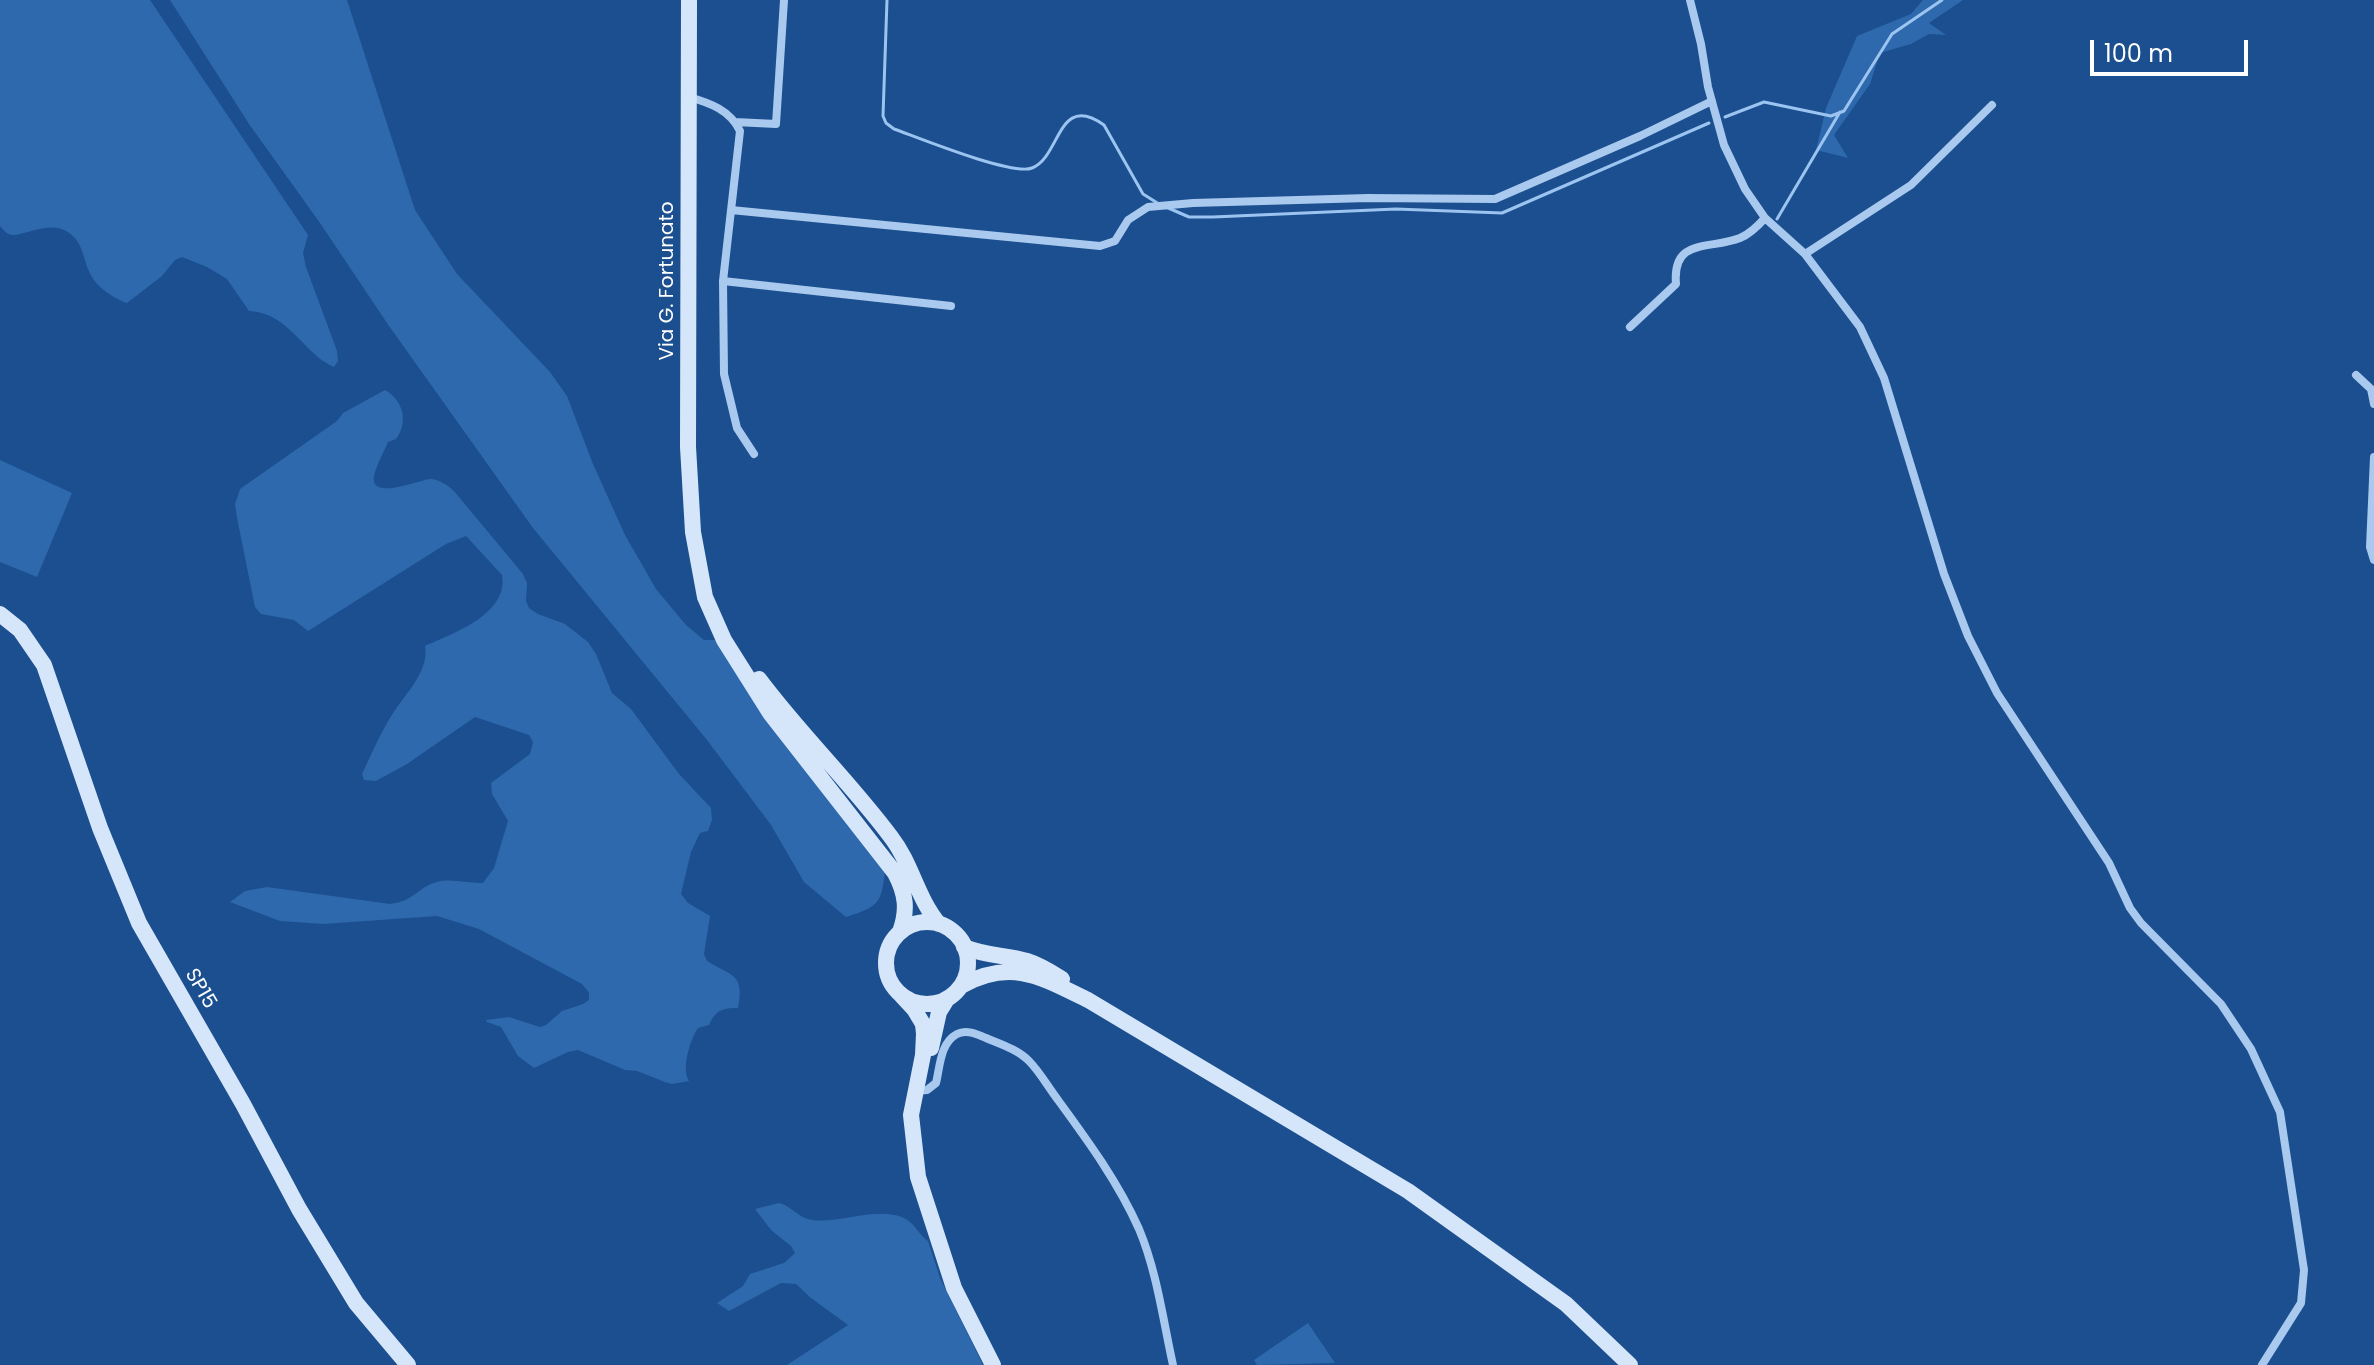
<!DOCTYPE html>
<style>
body{margin:0}
#map{position:relative;width:2374px;height:1365px;overflow:hidden;background:#1b4f8f;font-family:Poppins,sans-serif}
canvas{display:block}
.scale{position:absolute;left:2090px;top:40px;width:158px;height:36px;box-sizing:border-box;border:4px solid #fff;border-top:0;padding-left:10px;font-size:24px;line-height:28px;white-space:nowrap;color:#fff;-webkit-text-stroke:6px #1b4f8f;paint-order:stroke}
</style>
<div id="map">
<canvas width="2374" height="1365"></canvas>
<div class="scale">100 m</div>
</div>
<script>
const ctx = document.querySelector('canvas').getContext('2d');
ctx.lineJoin = 'round';
function fillPath(path, color) {
  ctx.fillStyle = color;
  ctx.fill(path, 'evenodd');
}
function trace(path, color, width, dash) {
  ctx.strokeStyle = color;
  ctx.lineWidth = width;
  ctx.lineCap = dash ? 'butt' : 'round';
  ctx.setLineDash(dash || []);
  ctx.stroke(path);
}
function label(font, color, halo, rows, align = 'center') {
  ctx.font = font + ' Poppins,sans-serif';
  ctx.lineWidth = 8;
  ctx.setLineDash([]);
  ctx.textBaseline = 'middle';
  ctx.strokeStyle = halo;
  ctx.fillStyle = color;
  for (const [text, x, y, turn = 0] of rows) {
    ctx.save();
    ctx.translate(x, y);
    ctx.rotate((+turn || 0) * Math.PI / 180);
    ctx.textAlign = isNaN(turn) ? turn : align;
    if (halo) ctx.strokeText(text, 0, 0);
    ctx.fillText(text, 0, 0);
    ctx.restore();
  }
}
fillPath(new Path2D(`
 M 0,0 L 150,0 L 308,235 L 303,253 L 306,267 L 337,351 L 338,361 L 334,367 C 303,354 290,313 249,311 L 227,279 L 207,267 L 182,257 L 175,260 L 162,276 L 127,303 C 115,299 98,288 92,277 C 82,261 85,240 64,230 C 46,221 18,239 9,234 C 5,233 3,229 0,226 Z
 M 170,0 L 347,0 L 415,210 L 457,274 L 550,372 L 567,396 L 593,464 L 625,535 L 656,589 L 686,625 L 704,640 L 724,640 L 887,860 C 880,898 887,905 846,917 L 804,882 L 771,825 L 707,740 L 533,528 L 389,326 L 320,223 L 249,124 Z
 M 1923,0 L 1963,0 L 1929,23 L 1946,35 L 1929,34 L 1911,44 L 1880,53 L 1870,84 L 1834,135 L 1848,158 L 1816,150 L 1826,108 L 1857,36 L 1911,14 Z
 M 385,390 C 403,400 409,422 396,439 L 388,442 C 384,452 378,462 375,472 C 365,504 420,479 431,479 C 441,480 447,485 454,491 L 523,574 L 527,583 L 526,601 L 529,608 L 538,614 L 565,624 L 588,642 L 596,654 L 612,693 L 631,709 L 679,774 L 711,808 L 712,820 L 708,831 L 700,833 L 691,852 L 681,894 L 688,903 L 710,916 L 704,954 L 707,961 C 731,976 745,973 738,1008 C 722,1008 716,1010 709,1025 L 698,1028 C 690,1040 681,1069 689,1081 L 672,1084 L 665,1082 L 637,1071 L 625,1070 L 578,1050 L 568,1052 L 534,1068 L 518,1056 L 501,1027 L 487,1022 L 486,1020 L 509,1017 L 540,1027 L 546,1025 L 562,1011 L 583,1004 L 589,1000 L 589,993 L 582,984 L 479,929 L 437,916 L 323,924 L 280,921 L 230,902 L 245,891 L 267,887 L 390,904 C 415,901 416,888 437,882 C 452,878 468,884 483,883 L 494,868 L 508,821 L 492,794 L 491,783 L 530,754 L 533,742 L 529,735 L 475,717 L 407,764 L 376,781 L 364,780 L 362,774 C 371,755 379,736 390,718 C 402,697 430,672 425,646 C 452,634 509,614 502,575 L 466,536 L 446,544 L 308,631 L 294,620 L 261,614 L 255,607 L 237,518 L 235,504 L 240,489 L 337,421 L 343,413 Z
 M 0,460 L 72,493 L 37,577 L 0,562 Z
 M 779,1203 C 792,1206 798,1218 812,1220 C 839,1224 879,1205 906,1219 C 915,1224 919,1235 928,1241 L 940,1278 L 983,1365 L 787,1365 L 848,1325 L 811,1298 L 796,1284 L 781,1283 L 729,1311 L 717,1303 L 743,1286 L 750,1274 L 784,1263 L 795,1253 L 791,1246 L 771,1230 L 755,1209 Z
 M 1308,1323 L 1335,1363 L 1257,1365 L 1254,1360 Z`), '#2e69ad');
trace(new Path2D(`
 M 887,0 L 883,116 L 886,123 L 894,129 C 919,138 1012,176 1032,168 C 1061,157 1057,92 1104,125 L 1143,194 L 1159,204
 M 1725,117 L 1764,102 L 1831,116 L 1844,111 L 1892,34 L 1942,0
 M 1166,207 L 1189,217 L 1213,217 L 1396,209 L 1502,213 L 1709,123
 M 1777,219 L 1840,112`), '#9cc4f0', 3);
trace(new Path2D(`
 M 1690,0 L 1701,44 L 1708,87 L 1724,145 L 1745,189 L 1765,218 L 1805,254 L 1860,327 L 1884,378 L 1944,574 L 1968,636 L 1997,693 L 2109,863 L 2130,908 L 2141,923 L 2221,1004 L 2251,1049 L 2280,1112 L 2304,1270 L 2301,1303 L 2262,1365
 M 689,97 C 710,103 730,110 740,131 L 723,281 L 724,374 L 737,428 L 754,454
 M 735,122 L 776,124 L 784,0
 M 731,210 L 1100,246 L 1115,241 L 1128,220 L 1148,207 L 1193,203 L 1368,198 L 1495,199 L 1640,136 L 1712,101
 M 1805,254 L 1911,185 L 1992,105
 M 723,281 L 951,306
 M 1630,327 L 1676,284 C 1672,237 1710,250 1740,238 C 1750,234 1757,227 1765,218
 M 2356,375 L 2371,389 L 2374,404
 M 2374,457 L 2370,547 L 2374,560
 M 916,1091 L 927,1090 L 936,1083 C 940,1067 940,1043 957,1034 C 966,1029 977,1034 986,1038 C 1000,1044 1017,1049 1029,1061 C 1040,1072 1048,1087 1058,1100 C 1088,1141 1118,1182 1139,1229 C 1157,1272 1163,1320 1173,1365`), '#a9c9ee', 8);
trace(new Path2D(`
 M 689,0 L 688,447 L 693,532 L 705,597 L 724,640 L 770,713 L 895,873 C 906,894 908,910 900,932
 M 0,614 L 20,630 L 44,665 L 100,828 L 139,923 L 243,1104 L 299,1209 L 356,1303 L 408,1365
 M 759,679 C 800,734 850,782 891,837 C 912,864 917,898 939,924
 M886 963a41 41 0 1 1 82 0a41 41 0 1 1-82 0Z
 M 964,947 C 986,956 1005,955 1027,961 C 1040,965 1051,972 1062,979
 M 961,986 C 1011,958 1041,977 1088,1000 L 1408,1191 L 1566,1304 L 1630,1365
 M 901,995 L 914,1009 L 923,1024 L 924,1034 L 923,1055 L 911,1115 L 918,1177 L 954,1288 L 993,1365
 M 931,1048 L 939,1012 L 947,999`), '#d6e6fa', 16);
label('20px', '#fff', '#1b4f8f', [
 ["Via G. Fortunato",668,281,-90],
 ["SP15",200,989,60]
]);
</script>
